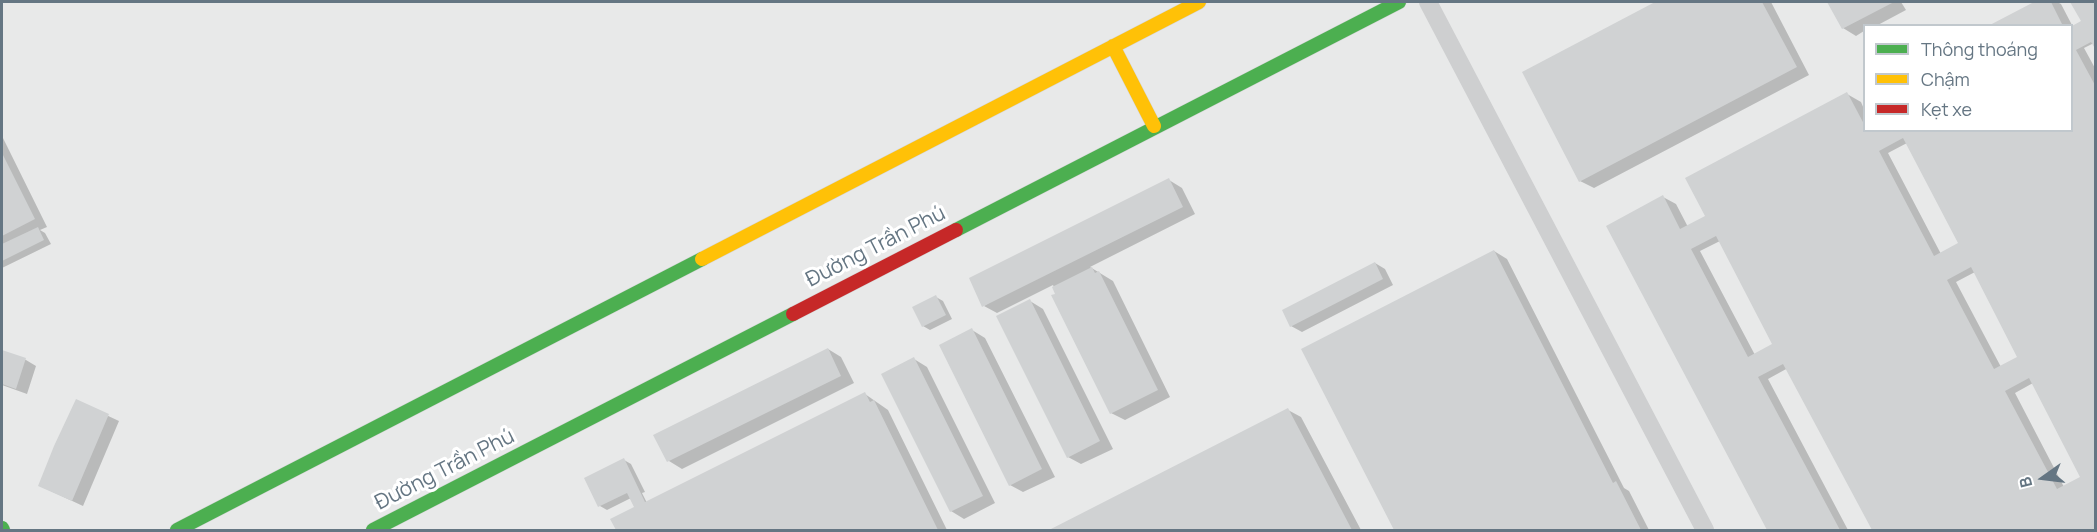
<!DOCTYPE html>
<meta charset="utf-8">
<style>
body{margin:0}
#map{position:relative;width:2097px;height:532px;overflow:hidden;background:#f9f9f9;font-family:Manrope,sans-serif}
canvas{display:block}
.frame{position:absolute;inset:0;border:3px solid #657683;pointer-events:none}
.legend{position:absolute;left:1863px;top:24px;width:210px;height:108px;box-sizing:border-box;background:#fff;border:2px solid #c1c8cd;margin:0;padding:8px 10px;list-style:none;font-size:18px;color:#657683}
.legend li{display:flex;align-items:center;gap:12px;height:30px}
.legend b{width:30px;border:2px solid #c1c8cd}
.north{position:absolute;left:2013px;top:448px;width:60px;height:60px;-webkit-text-stroke:4px #fff;paint-order:stroke;rotate:256deg;font-size:16px;font-weight:700;line-height:24px;text-align:center;color:#657683}
.north::after{content:'';display:block;margin:auto;width:21px;height:27px;background:#657683;clip-path:polygon(50% 0,100% 100%,50% 72%,0 100%)}
</style>
<div id="map">
<canvas width="2097" height="532"></canvas>
<div class="frame"></div>
<ul class="legend">
<li><b style="height:8px;background:#4caf50"></b>Thông thoáng</li>
<li><b style="height:8px;background:#ffc107"></b>Chậm</li>
<li><b style="height:8px;background:#c62828"></b>Kẹt xe</li>
</ul>
<div class="north">B</div>
</div>
<script>
const ctx = document.querySelector('canvas').getContext('2d');
ctx.lineJoin = 'round';
function fillPath(path, color) {
  ctx.fillStyle = color;
  ctx.fill(path, 'evenodd');
}
function trace(path, color, width, dash) {
  ctx.strokeStyle = color;
  ctx.lineWidth = width;
  ctx.lineCap = dash ? 'butt' : 'round';
  ctx.setLineDash(dash || []);
  ctx.stroke(path);
}
function label(font, color, halo, rows, align = 'center') {
  ctx.font = font + ' Manrope,sans-serif';
  ctx.lineWidth = 6;
  ctx.setLineDash([]);
  ctx.textBaseline = 'middle';
  ctx.strokeStyle = halo;
  ctx.fillStyle = color;
  for (const [text, x, y, turn = 0] of rows) {
    ctx.save();
    ctx.translate(x, y);
    ctx.rotate((+turn || 0) * Math.PI / 180);
    ctx.textAlign = isNaN(turn) ? turn : align;
    if (halo) ctx.strokeText(text, 0, 0);
    ctx.fillText(text, 0, 0);
    ctx.restore();
  }
}
fillPath(new Path2D(`
 M 2,2 L 2095,2 L 2095,530 L 2,530 ZM 1864,26 L 2072,26 L 2072,130 L 1864,130 Z`), '#e8e9e9');
fillPath(new Path2D(`
 M 1658,2 L 1771,2 L 1809,75 L 1594,188 L 1580,181 L 1524,72 Z
 M 1829,2 L 1901,2 L 1906,10 L 1876,26 L 1864,26 L 1864,31 L 1856,36 L 1843,28 Z
 M 2037,2 L 2057,2 L 2061,4 L 2073,27 L 2085,25 L 2072,2 L 2096,2 L 2096,46 L 2094,43 L 2084,48 L 2096,70 L 2096,530 L 1874,530 L 1788,368 L 1768,379 L 1848,530 L 1768,530 L 1608,226 L 1663,197 L 1676,204 L 1688,227 L 1705,217 L 1847,94 L 1861,102 L 1864,109 L 1864,130 L 2072,130 L 2072,26 L 1992,26 ZM 1907,143 L 1960,244 L 1941,254 L 1888,153 ZM 1720,241 L 1778,349 L 1755,355 L 1700,251 ZM 1975,272 L 2019,357 L 2001,367 L 1956,282 ZM 2033,383 L 2082,478 L 2064,487 L 2015,393 Z
 M 2,136 L 47,227 L 40,230 L 45,233 L 51,244 L 2,268 Z
 M 1169,180 L 1182,188 L 1195,214 L 1090,267 L 1113,281 L 1170,397 L 1125,420 L 1111,413 L 1053,285 L 997,313 L 984,306 Z
 M 1494,251 L 1507,259 L 1624,488 L 1629,491 L 1649,530 L 1395,530 L 1303,350 Z
 M 1375,263 L 1385,269 L 1393,285 L 1302,332 L 1291,326 Z
 M 936,297 L 943,301 L 952,319 L 930,330 L 923,326 Z
 M 1030,301 L 1043,309 L 1113,449 L 1081,464 L 1068,457 Z
 M 972,330 L 985,338 L 1055,477 L 1023,492 L 1010,485 Z
 M 828,349 L 841,357 L 854,383 L 682,469 L 669,461 L 655,435 Z
 M 2,352 L 26,360 L 36,366 L 27,394 L 2,385 Z
 M 914,359 L 927,367 L 995,503 L 964,519 L 951,511 Z
 M 865,394 L 888,410 L 947,530 L 618,530 L 612,520 L 637,508 L 631,498 L 607,510 L 600,506 L 586,479 L 624,460 L 631,464 L 645,492 L 642,493 L 647,503 Z
 M 76,401 L 119,421 L 83,506 L 40,486 Z
 M 1288,410 L 1301,417 L 1361,530 L 1053,530 Z`), '#0003');
fillPath(new Path2D(`
 M 1655,2 L 1762,2 L 1797,67 L 1579,182 L 1522,72 Z
 M 1827,2 L 1894,2 L 1842,29 Z
 M 2034,2 L 2051,2 L 2063,26 L 1988,26 Z
 M 2070,2 L 2096,2 L 2096,50 L 2091,42 L 2076,50 L 2096,87 L 2096,530 L 1872,530 L 1783,364 L 1758,377 L 1840,530 L 1767,530 L 1606,226 L 1663,195 L 1680,229 L 1705,216 L 1685,178 L 1847,92 L 1864,124 L 1864,130 L 2072,130 L 2072,26 L 2081,21 ZM 1903,138 L 1958,243 L 1934,256 L 1879,151 ZM 1716,236 L 1772,344 L 1748,357 L 1691,249 ZM 1971,267 L 2017,357 L 1994,369 L 1947,280 ZM 2029,378 L 2080,477 L 2057,489 L 2005,391 Z
 M 2,153 L 35,219 L 2,236 Z
 M 1169,178 L 1183,207 L 982,307 L 969,278 Z
 M 38,227 L 44,240 L 2,261 L 2,244 Z
 M 1494,250 L 1613,483 L 1616,481 L 1641,530 L 1394,530 L 1301,349 Z
 M 1375,262 L 1383,279 L 1290,327 L 1282,310 Z
 M 1092,267 L 1095,273 L 1099,271 L 1158,390 L 1110,414 L 1051,295 L 1055,294 L 1052,287 Z
 M 936,295 L 946,315 L 922,327 L 912,307 Z
 M 1030,299 L 1100,441 L 1067,458 L 996,316 Z
 M 972,328 L 1042,469 L 1009,486 L 939,345 Z
 M 828,348 L 841,376 L 667,462 L 653,435 Z
 M 2,350 L 26,358 L 16,389 L 2,384 Z
 M 914,357 L 983,496 L 950,512 L 881,374 Z
 M 865,392 L 870,402 L 874,400 L 938,530 L 616,530 L 610,519 L 634,507 L 627,493 L 598,507 L 584,478 L 624,458 L 645,502 Z
 M 76,399 L 109,414 L 72,501 L 38,486 L 54,446 Z
 M 1288,408 L 1352,530 L 1049,530 Z`), '#d0d2d3');
const fast = new Path2D(`
 M 956,230 L 1399,2
 M 2,528 L 3,530
 M 177,530 L 702,259
 M 373,530 L 793,314`);
const slow = new Path2D(`
 M 1113,46 L 1154,126
 M 702,259 L 1199,2`);
const jam = new Path2D(`
 M 793,314 L 956,230`);
trace(fast, '#d5d6d7', 15);
trace(slow, '#d5d6d7', 15);
trace(jam, '#d5d6d7', 15);
trace(new Path2D(`
 M 1428,2 L 1705,530`), '#cecfd0', 18);
trace(fast, '#4caf50', 14);
trace(slow, '#ffc107', 14);
trace(jam, '#c62828', 14);
label('21px', '#657683', '#fff', [
 ["Đường Trần Phú",876,247,-27],
 ["Đường Trần Phú",445,470,-27]
]);
</script>
